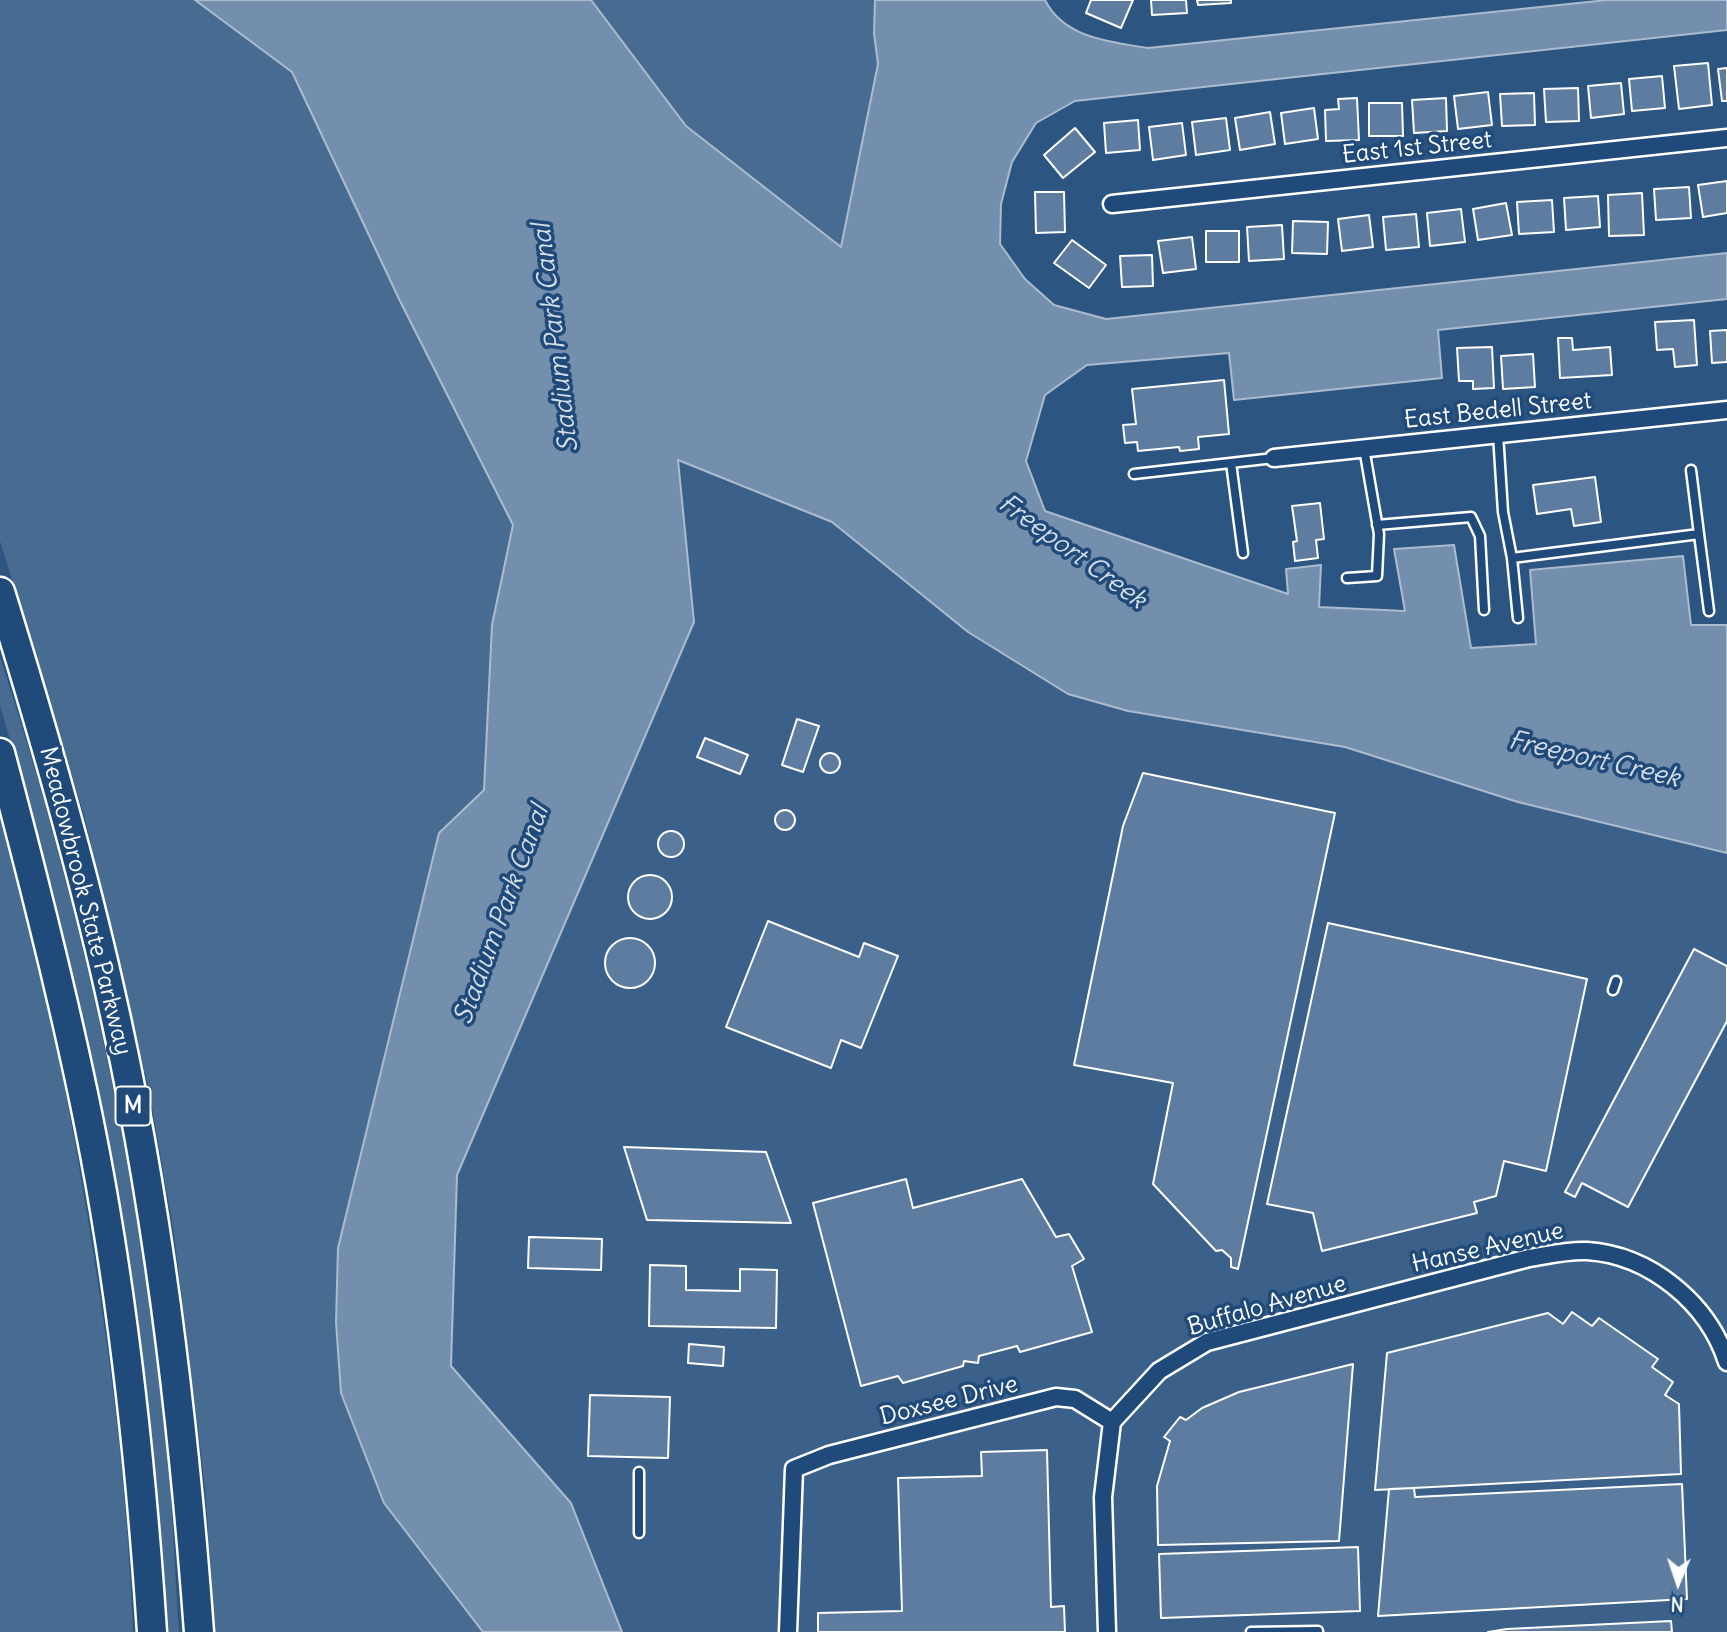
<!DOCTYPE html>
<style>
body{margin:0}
#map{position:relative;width:1727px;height:1632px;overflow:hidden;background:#2c5582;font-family:Delius,sans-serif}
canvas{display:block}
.north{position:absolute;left:1643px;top:1548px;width:70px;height:70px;-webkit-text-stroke:5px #1f4a7a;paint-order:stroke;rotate:182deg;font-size:19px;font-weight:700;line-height:28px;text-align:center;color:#fff}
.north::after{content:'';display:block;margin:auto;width:24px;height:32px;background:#fff;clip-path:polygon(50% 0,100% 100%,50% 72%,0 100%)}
</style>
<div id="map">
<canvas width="1727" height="1632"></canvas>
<div class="north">N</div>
</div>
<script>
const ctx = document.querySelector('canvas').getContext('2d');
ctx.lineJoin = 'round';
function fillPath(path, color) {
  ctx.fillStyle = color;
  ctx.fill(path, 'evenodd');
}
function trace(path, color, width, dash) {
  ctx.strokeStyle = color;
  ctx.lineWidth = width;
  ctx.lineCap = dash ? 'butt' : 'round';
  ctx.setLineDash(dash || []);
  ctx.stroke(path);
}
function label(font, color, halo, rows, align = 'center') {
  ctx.font = font + ' Delius,sans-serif';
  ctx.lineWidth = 7;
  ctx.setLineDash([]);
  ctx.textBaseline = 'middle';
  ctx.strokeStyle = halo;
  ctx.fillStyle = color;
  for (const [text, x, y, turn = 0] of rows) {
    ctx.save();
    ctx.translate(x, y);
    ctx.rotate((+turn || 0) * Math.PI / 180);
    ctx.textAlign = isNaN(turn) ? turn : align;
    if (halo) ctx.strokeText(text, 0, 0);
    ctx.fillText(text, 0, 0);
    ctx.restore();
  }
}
fillPath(new Path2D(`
 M 678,459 L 832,522 L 968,632 L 1128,711 L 1345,747 L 1518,802 L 1727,853 L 1727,1632 L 622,1632 L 571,1503 L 451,1366 L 457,1175 L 693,622 Z`), '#3b618b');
fillPath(new Path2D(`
 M 0,0 L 195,0 L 292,72 L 400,301 L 513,525 L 492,625 L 484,790 L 439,833 L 338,1248 L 336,1322 L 341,1393 L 384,1503 L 483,1632 L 215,1632 L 205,1487 L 174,1234 L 149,1090 L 84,815 L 0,541 Z
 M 591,0 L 875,0 L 874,33 L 878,64 L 841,247 L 686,126 Z
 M 0,657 C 81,903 135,1159 164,1416 C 172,1487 174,1560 179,1632 L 167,1632 L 148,1416 L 116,1182 L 54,893 L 0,705 Z
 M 0,816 C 39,950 67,1088 89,1226 C 111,1361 128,1495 133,1632 L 0,1632 Z`), '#486b92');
const water = new Path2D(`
 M 195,0 L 591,0 L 686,126 L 841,247 L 878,64 L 874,33 L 875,0 L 1045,0 C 1064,38 1110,42 1148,48 L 1607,0 L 1727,0 L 1727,30 L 1075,101 L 1036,123 L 1012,162 L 1001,204 L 1000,244 L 1025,279 L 1054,305 L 1106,319 L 1727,253 L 1727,299 L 1438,330 L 1442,378 L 1234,400 L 1229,353 L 1087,365 L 1045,395 L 1026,461 L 1045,511 L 1288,594 L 1286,569 L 1321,565 L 1319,607 L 1405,611 L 1394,549 L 1454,545 L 1471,648 L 1536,644 L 1530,570 L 1683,556 L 1691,625 L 1727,625 L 1727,853 L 1518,802 L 1345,747 L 1128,711 L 1068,694 L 968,632 L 832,522 L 678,460 L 694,622 L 457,1175 L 451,1366 L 571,1503 L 622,1632 L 483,1632 L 384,1503 L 341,1393 L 336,1322 L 338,1248 L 439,833 L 484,790 L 492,625 L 513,525 L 400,301 L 292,72 Z`);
fillPath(water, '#748fad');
trace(water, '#acbcce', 2);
const building = new Path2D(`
 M 1091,0 L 1133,0 L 1121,28 L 1086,13 Z
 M 1151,0 L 1186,0 L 1187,13 L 1152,15 Z
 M 1197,0 L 1231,0 L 1231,3 L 1198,5 Z
 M 1708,63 L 1712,105 L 1679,109 L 1674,66 Z
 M 1727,68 L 1727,101 L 1722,101 L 1718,69 Z
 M 1662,76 L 1665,108 L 1632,111 L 1629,79 Z
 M 1621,83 L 1624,114 L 1591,118 L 1588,86 Z
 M 1578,88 L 1579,121 L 1546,122 L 1544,89 Z
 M 1488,92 L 1492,125 L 1458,129 L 1454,96 Z
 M 1534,93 L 1535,125 L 1502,126 L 1500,94 Z
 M 1357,98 L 1359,140 L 1326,141 L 1325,110 L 1339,109 L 1338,99 Z
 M 1446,98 L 1447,131 L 1414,133 L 1412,100 Z
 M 1369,103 L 1402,103 L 1403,136 L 1369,136 Z
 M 1314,108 L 1318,139 L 1285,144 L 1281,113 Z
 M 1270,112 L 1275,144 L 1240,150 L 1235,118 Z
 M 1226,118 L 1230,150 L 1196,155 L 1192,122 Z
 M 1138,120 L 1140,150 L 1106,153 L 1104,123 Z
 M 1182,123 L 1186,155 L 1153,160 L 1149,127 Z
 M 1075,128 L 1095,152 L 1063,178 L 1044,155 Z
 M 1727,181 L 1727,213 L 1703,217 L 1698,185 Z
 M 1689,187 L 1691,218 L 1656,220 L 1654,189 Z
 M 1035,192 L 1064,192 L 1065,232 L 1036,233 Z
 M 1642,193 L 1644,235 L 1609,236 L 1608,195 Z
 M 1598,196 L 1600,227 L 1566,230 L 1564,198 Z
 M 1552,200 L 1554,232 L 1519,234 L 1517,202 Z
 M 1506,203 L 1512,235 L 1478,240 L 1473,209 Z
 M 1461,209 L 1465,242 L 1430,246 L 1427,213 Z
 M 1416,214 L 1419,247 L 1386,250 L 1383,217 Z
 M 1369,215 L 1373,247 L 1342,251 L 1338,219 Z
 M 1293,221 L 1328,222 L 1327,254 L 1292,253 Z
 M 1282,225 L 1284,259 L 1249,261 L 1247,227 Z
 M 1206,231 L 1239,231 L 1239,262 L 1206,262 Z
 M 1192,237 L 1196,269 L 1163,273 L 1158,241 Z
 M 1072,240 L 1106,265 L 1089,288 L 1054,263 Z
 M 1152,255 L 1153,286 L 1122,287 L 1120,256 Z
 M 1694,320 L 1697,365 L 1675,367 L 1673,349 L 1657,350 L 1655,322 Z
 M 1727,330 L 1727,362 L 1712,363 L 1710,331 Z
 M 1558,338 L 1572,338 L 1573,350 L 1610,347 L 1612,375 L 1560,378 Z
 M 1492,347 L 1494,388 L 1473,389 L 1473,381 L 1459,381 L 1457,348 Z
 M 1533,354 L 1535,387 L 1503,389 L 1501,356 Z
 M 1224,380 L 1229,434 L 1198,437 L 1199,449 L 1180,451 L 1179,447 L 1138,451 L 1137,442 L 1125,443 L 1123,425 L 1136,424 L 1132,389 Z
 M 1595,477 L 1601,522 L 1574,526 L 1571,509 L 1537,514 L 1533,485 Z
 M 1320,503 L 1324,539 L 1316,540 L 1318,558 L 1295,561 L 1293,542 L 1297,541 L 1292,506 Z
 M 797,719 L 819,726 L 803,772 L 782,765 Z
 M 705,738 L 748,755 L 740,774 L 697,757 Z
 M820 763a10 10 0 1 1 20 0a10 10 0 1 1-20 0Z
 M 1143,773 L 1335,813 L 1238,1269 L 1231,1267 L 1231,1258 L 1222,1250 L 1216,1251 L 1153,1184 L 1173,1083 L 1074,1065 L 1123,826 Z
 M775 820a10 10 0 1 1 20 0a10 10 0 1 1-20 0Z
 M658 844a13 13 0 1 1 26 0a13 13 0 1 1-26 0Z
 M628 897a22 22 0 1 1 44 0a22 22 0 1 1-44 0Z
 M 768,921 L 859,957 L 864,943 L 898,956 L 861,1048 L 841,1040 L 831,1068 L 726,1027 Z
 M 1328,923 L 1587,979 L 1546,1171 L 1504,1161 L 1496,1196 L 1474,1202 L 1477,1213 L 1322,1251 L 1313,1213 L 1267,1204 Z
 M605 963a25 25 0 1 1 50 0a25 25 0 1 1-50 0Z
 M 1694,949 L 1727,966 L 1727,1021 L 1628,1207 L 1582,1183 L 1575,1197 L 1565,1192 Z
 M 624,1147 L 766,1152 L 791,1223 L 647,1220 Z
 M 906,1179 L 913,1208 L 1022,1179 L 1056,1237 L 1069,1234 L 1084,1259 L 1072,1266 L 1092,1332 L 1020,1352 L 1017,1346 L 979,1356 L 978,1363 L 964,1361 L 963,1366 L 903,1383 L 898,1376 L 861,1386 L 813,1203 Z
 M 529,1237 L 602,1239 L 601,1270 L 528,1268 Z
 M 650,1265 L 686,1266 L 686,1290 L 740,1291 L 740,1269 L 777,1270 L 776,1328 L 649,1326 Z
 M 1572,1312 L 1592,1326 L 1599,1318 L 1658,1359 L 1652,1367 L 1673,1382 L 1665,1395 L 1679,1404 L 1681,1474 L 1375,1490 L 1387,1353 L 1548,1313 L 1563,1324 Z
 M 689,1344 L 724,1347 L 723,1366 L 688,1363 Z
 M 1353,1364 L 1339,1541 L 1158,1545 L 1157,1486 L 1170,1441 L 1164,1437 L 1180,1417 L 1186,1420 L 1202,1408 L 1239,1392 Z
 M 590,1395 L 670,1397 L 668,1458 L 588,1456 Z
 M 1047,1450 L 1051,1607 L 1064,1606 L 1065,1632 L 818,1632 L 818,1613 L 902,1611 L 898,1478 L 982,1476 L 981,1452 Z
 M 1682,1484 L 1687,1599 L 1378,1616 L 1389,1489 L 1414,1488 L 1415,1497 Z
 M 1358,1547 L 1360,1611 L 1161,1618 L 1159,1554 Z
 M 1671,1621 L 1672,1632 L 1488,1632 L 1507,1629 Z`);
fillPath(building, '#5e7c9f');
trace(building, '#fff', 2);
const lane = new Path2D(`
 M 1498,434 L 1503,512 L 1512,558 L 1699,534 L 1709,611
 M 1231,463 L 1243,553
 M 1691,470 L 1699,534
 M 1134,474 L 1274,458
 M 1377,525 L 1471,517 L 1480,536 L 1484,610
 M 1512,558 L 1518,618
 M 1347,578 L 1377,576 L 1379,534 L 1364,448
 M 1613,990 L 1616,981
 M 639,1472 L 639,1533
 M 1251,1632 L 1318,1631`);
const street = new Path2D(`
 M 1112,204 L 1727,138
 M 1274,458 L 1727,410
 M 788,1632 L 794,1469 L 829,1455 L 1056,1397 L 1075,1399 L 1112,1422
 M 1107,1632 L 1103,1497 L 1112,1422 L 1159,1371 L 1207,1342 L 1529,1258 C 1548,1255 1567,1250 1587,1251 C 1650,1255 1708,1303 1727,1362`);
const highway = new Path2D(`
 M 0,592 C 40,721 78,851 108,983 C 157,1196 183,1414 199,1632
 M 0,753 C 33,877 65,1002 90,1128 C 123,1293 141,1464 152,1632`);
trace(lane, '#fff', 13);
trace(street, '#fff', 21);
trace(highway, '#fff', 33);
trace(lane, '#1f4a7a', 8);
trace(street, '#1f4a7a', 16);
trace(highway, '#1f4a7a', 28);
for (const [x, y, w] of [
 [133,1106,35]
]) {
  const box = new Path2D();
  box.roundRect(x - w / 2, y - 19.5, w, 39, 5);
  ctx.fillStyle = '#1f4a7a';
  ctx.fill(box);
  trace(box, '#fff', 2);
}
label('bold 23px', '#fff', null, [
 ["M",133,1106]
]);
label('24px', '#fff', '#1f4a7a', [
 ["East 1st Street",1417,148,-6],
 ["East Bedell Street",1498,411,-6],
 ["Meadowbrook State Parkway",85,901,76],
 ["Hanse Avenue",1488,1248,-13],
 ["Buffalo Avenue",1267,1306,-16],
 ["Doxsee Drive",949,1401,-14]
]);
label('italic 26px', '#d5dde6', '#1f4a7a', [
 ["Stadium Park Canal",556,338,-97],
 ["Freeport Creek",1072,552,36],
 ["Freeport Creek",1594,760,13],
 ["Stadium Park Canal",502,915,-70]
]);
</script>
